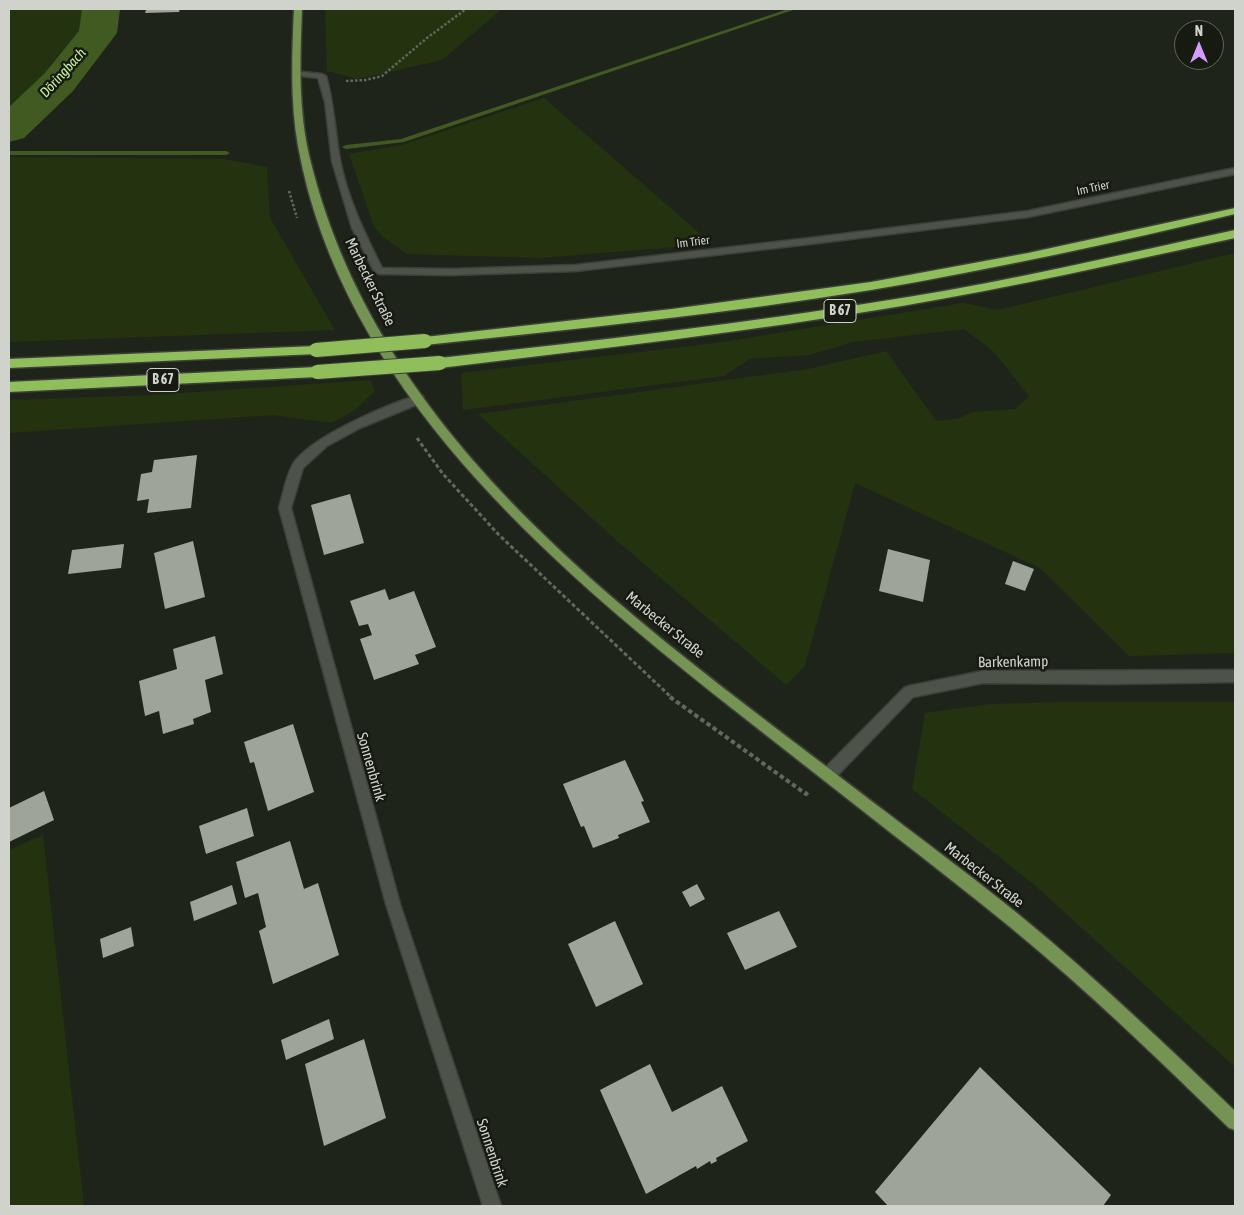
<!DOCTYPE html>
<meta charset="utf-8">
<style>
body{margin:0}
#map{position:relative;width:1244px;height:1215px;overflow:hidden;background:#1f241a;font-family:"Asap Condensed",sans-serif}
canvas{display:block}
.frame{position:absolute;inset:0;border:10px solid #d0d3cc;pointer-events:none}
.north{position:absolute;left:1174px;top:20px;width:50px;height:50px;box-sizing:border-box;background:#161a11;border:1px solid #60645c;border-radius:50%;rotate:0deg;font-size:14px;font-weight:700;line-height:20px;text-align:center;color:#d0d3cc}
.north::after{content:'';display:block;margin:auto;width:18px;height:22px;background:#d49cfc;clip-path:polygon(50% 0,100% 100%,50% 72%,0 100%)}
</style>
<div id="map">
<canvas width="1244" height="1215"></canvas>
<div class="frame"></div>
<div class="north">N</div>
</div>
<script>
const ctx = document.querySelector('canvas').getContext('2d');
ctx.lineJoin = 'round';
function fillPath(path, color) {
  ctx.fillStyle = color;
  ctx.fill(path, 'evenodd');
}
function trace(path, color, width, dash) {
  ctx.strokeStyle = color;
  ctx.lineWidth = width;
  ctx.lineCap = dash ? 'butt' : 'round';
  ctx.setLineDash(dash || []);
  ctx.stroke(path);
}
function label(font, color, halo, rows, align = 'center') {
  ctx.font = font + ' "Asap Condensed",sans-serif';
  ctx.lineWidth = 5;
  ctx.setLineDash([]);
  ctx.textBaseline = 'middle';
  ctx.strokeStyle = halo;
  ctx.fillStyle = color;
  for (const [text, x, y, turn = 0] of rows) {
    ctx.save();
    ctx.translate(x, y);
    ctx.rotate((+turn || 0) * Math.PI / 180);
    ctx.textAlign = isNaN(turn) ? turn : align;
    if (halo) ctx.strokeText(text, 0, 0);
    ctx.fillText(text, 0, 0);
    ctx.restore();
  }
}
fillPath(new Path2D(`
 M 9,9 L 95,9 L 95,11 L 85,39 L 52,75 L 9,114 Z
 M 325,9 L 502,9 L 442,60 L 358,79 L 327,71 Z
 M 544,98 L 712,244 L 540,258 L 407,254 L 383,237 L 374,227 L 349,154 L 402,145 Z
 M 9,157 L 224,159 L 267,167 L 270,218 L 335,330 L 9,342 Z
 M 1235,253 L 1235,653 L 1129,656 L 1040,568 L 855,483 L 805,666 L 786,685 L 616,540 L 478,414 L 808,369 L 886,351 L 936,421 L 957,419 L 973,412 L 1015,409 L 1029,396 L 993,351 L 964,329 L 854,342 L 809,355 L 749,359 L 724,376 L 463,410 L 461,373 L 716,343 L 963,303 L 998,310 Z
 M 370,380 L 375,391 L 354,411 L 331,423 L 273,415 L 9,433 L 9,400 L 154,395 Z
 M 1057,702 L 1235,702 L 1235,1067 L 1031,882 L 912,789 L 925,713 L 990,704 Z
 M 43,835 L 84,1206 L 9,1206 L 9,850 Z`), '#23330f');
fillPath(new Path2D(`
 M 788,9 L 796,9 L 404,142 L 346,149 L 342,147 L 346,145 L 401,139 Z
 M 9,151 L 226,151 L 230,153 L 226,155 L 9,155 Z`), '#405a22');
fillPath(new Path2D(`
 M 82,9 L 120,9 L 117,33 L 73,91 L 24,138 L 9,142 L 9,107 L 45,73 L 79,31 Z`), '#405a22');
fillPath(new Path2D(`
 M 154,9 L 180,9 L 179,12 L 145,13 L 146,10 Z
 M 197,455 L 191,508 L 147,513 L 149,499 L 137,501 L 141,474 L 152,472 L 154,460 Z
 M 350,494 L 364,543 L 324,555 L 311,505 Z
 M 193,541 L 205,597 L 165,609 L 154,553 Z
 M 124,544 L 121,568 L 68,574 L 72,550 Z
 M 888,549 L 930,560 L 923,602 L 879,591 Z
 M 1013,561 L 1034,569 L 1025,591 L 1005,584 Z
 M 385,589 L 389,600 L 414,591 L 436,647 L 415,655 L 419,664 L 374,680 L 360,639 L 372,635 L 368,624 L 359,626 L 350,601 Z
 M 215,636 L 223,674 L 205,680 L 211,712 L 193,719 L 194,724 L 163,734 L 159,711 L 145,716 L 139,681 L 177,669 L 173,649 Z
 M 293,724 L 314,792 L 268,811 L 254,762 L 250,763 L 244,742 Z
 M 625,760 L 644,801 L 641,802 L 650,822 L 618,835 L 619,838 L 593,848 L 584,826 L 581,827 L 563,784 Z
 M 44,791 L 54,820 L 9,842 L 9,808 Z
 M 247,808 L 254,836 L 206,854 L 199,826 Z
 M 290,841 L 304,889 L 318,883 L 339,955 L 273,984 L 259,931 L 266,927 L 258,893 L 245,898 L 236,862 Z
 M 697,884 L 705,899 L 690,907 L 682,892 Z
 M 232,885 L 237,904 L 194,921 L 190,902 Z
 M 779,911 L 797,947 L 745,970 L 727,933 Z
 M 615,921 L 643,984 L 596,1007 L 568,944 Z
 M 131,927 L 134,946 L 103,958 L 100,939 Z
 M 329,1019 L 334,1039 L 286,1060 L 281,1040 Z
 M 364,1039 L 386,1118 L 324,1146 L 305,1064 Z
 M 650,1064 L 672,1112 L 722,1086 L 748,1141 L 716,1158 L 717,1161 L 711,1164 L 710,1161 L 697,1169 L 696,1166 L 646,1194 L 600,1090 Z
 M 980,1067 L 1111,1195 L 1103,1206 L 888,1206 L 875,1192 Z`), '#9ea598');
const minor = new Path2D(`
 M 293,71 L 322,74 L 326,76 C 334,104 335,131 340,160 C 347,197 365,234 382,268 L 452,269 L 576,265 L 810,238 L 1028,211 L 1235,168 L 1235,174 L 1028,217 L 810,244 L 576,271 L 452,275 L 379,274 L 374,271 L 352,228 L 332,161 L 325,102 L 318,78 L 293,75 Z
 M 419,395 L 423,396 L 424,399 L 423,402 L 360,428 L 327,446 L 303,468 L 291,508 L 400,904 L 501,1206 L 483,1206 L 386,904 L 279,508 C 283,495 286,476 293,464 C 310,437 388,404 419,395 Z
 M 1235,670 L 1235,682 L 1111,684 L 983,683 L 913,697 L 833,780 L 828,781 L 823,780 L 821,775 L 823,770 L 904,688 L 909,686 L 983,671 Z`);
const major = new Path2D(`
 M 294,9 L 302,9 C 300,59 298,110 310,159 C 382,456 659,636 886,812 C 932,847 979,882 1023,918 C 1097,979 1166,1045 1235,1111 L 1235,1130 L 1229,1128 C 1158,1059 1087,990 1010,927 C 971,895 931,864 891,833 C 837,791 783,748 729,706 C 548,563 341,386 298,146 C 290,101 292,54 294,9 Z`);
const highway = new Path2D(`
 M 1235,208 L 1235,214 C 1115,243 994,269 871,290 C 724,314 574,329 425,345 L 419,341 L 425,337 L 672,309 L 871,282 L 1028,253 Z
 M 1235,230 L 1235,238 C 1124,262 1014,287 902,306 C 749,332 594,349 440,368 L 436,366 L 434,363 L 436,360 L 440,358 C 594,341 749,323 902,298 C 1014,280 1124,254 1235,230 Z
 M 316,346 L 322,350 L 316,354 L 9,368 L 9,359 Z
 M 317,367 L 322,369 L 323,372 L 322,375 L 317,377 L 9,392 L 9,382 Z`);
trace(minor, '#3d4039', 3);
trace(major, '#3d4039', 3);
trace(highway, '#3d4039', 3);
trace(new Path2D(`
 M 346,81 L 366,80 L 382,76 L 427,38 L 466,9
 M 289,191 L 297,218`), '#63675e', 2.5, [2.5, 2]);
trace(new Path2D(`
 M 417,438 L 443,474 L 499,535 L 672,698`), '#63675e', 3, [4, 2.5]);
trace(new Path2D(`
 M 670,697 L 806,794 L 809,791`), '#63675e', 4, [4.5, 3]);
fillPath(minor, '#4d5348');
fillPath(major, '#759353');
fillPath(highway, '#8fbe5a');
const highwayBridge = new Path2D(`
 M 316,350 L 425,341
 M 317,372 L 440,363`);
trace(highwayBridge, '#3d4039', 16, []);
trace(highwayBridge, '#8fbe5a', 14);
label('12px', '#d0d3cc', '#161a11', [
 ["Im Trier",1093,188,-12],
 ["Im Trier",693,242,-7]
]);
label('italic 14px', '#caf4a0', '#161a11', [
 ["Döringbach",63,73,-48]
]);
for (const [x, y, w] of [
 [840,311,32],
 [163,380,32]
]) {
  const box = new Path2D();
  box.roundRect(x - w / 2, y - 11.5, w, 23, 4);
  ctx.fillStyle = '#161a11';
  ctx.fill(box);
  trace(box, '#d0d3cc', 1);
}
label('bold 14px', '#d0d3cc', null, [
 ["B 67",840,311],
 ["B 67",163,380]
]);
label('15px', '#d0d3cc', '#161a11', [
 ["Marbecker Straße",370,282,64],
 ["Marbecker Straße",665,625,39],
 ["Barkenkamp",1013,662,-1],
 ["Sonnenbrink",371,767,74],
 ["Marbecker Straße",984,875,38],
 ["Sonnenbrink",492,1153,72]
]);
</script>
